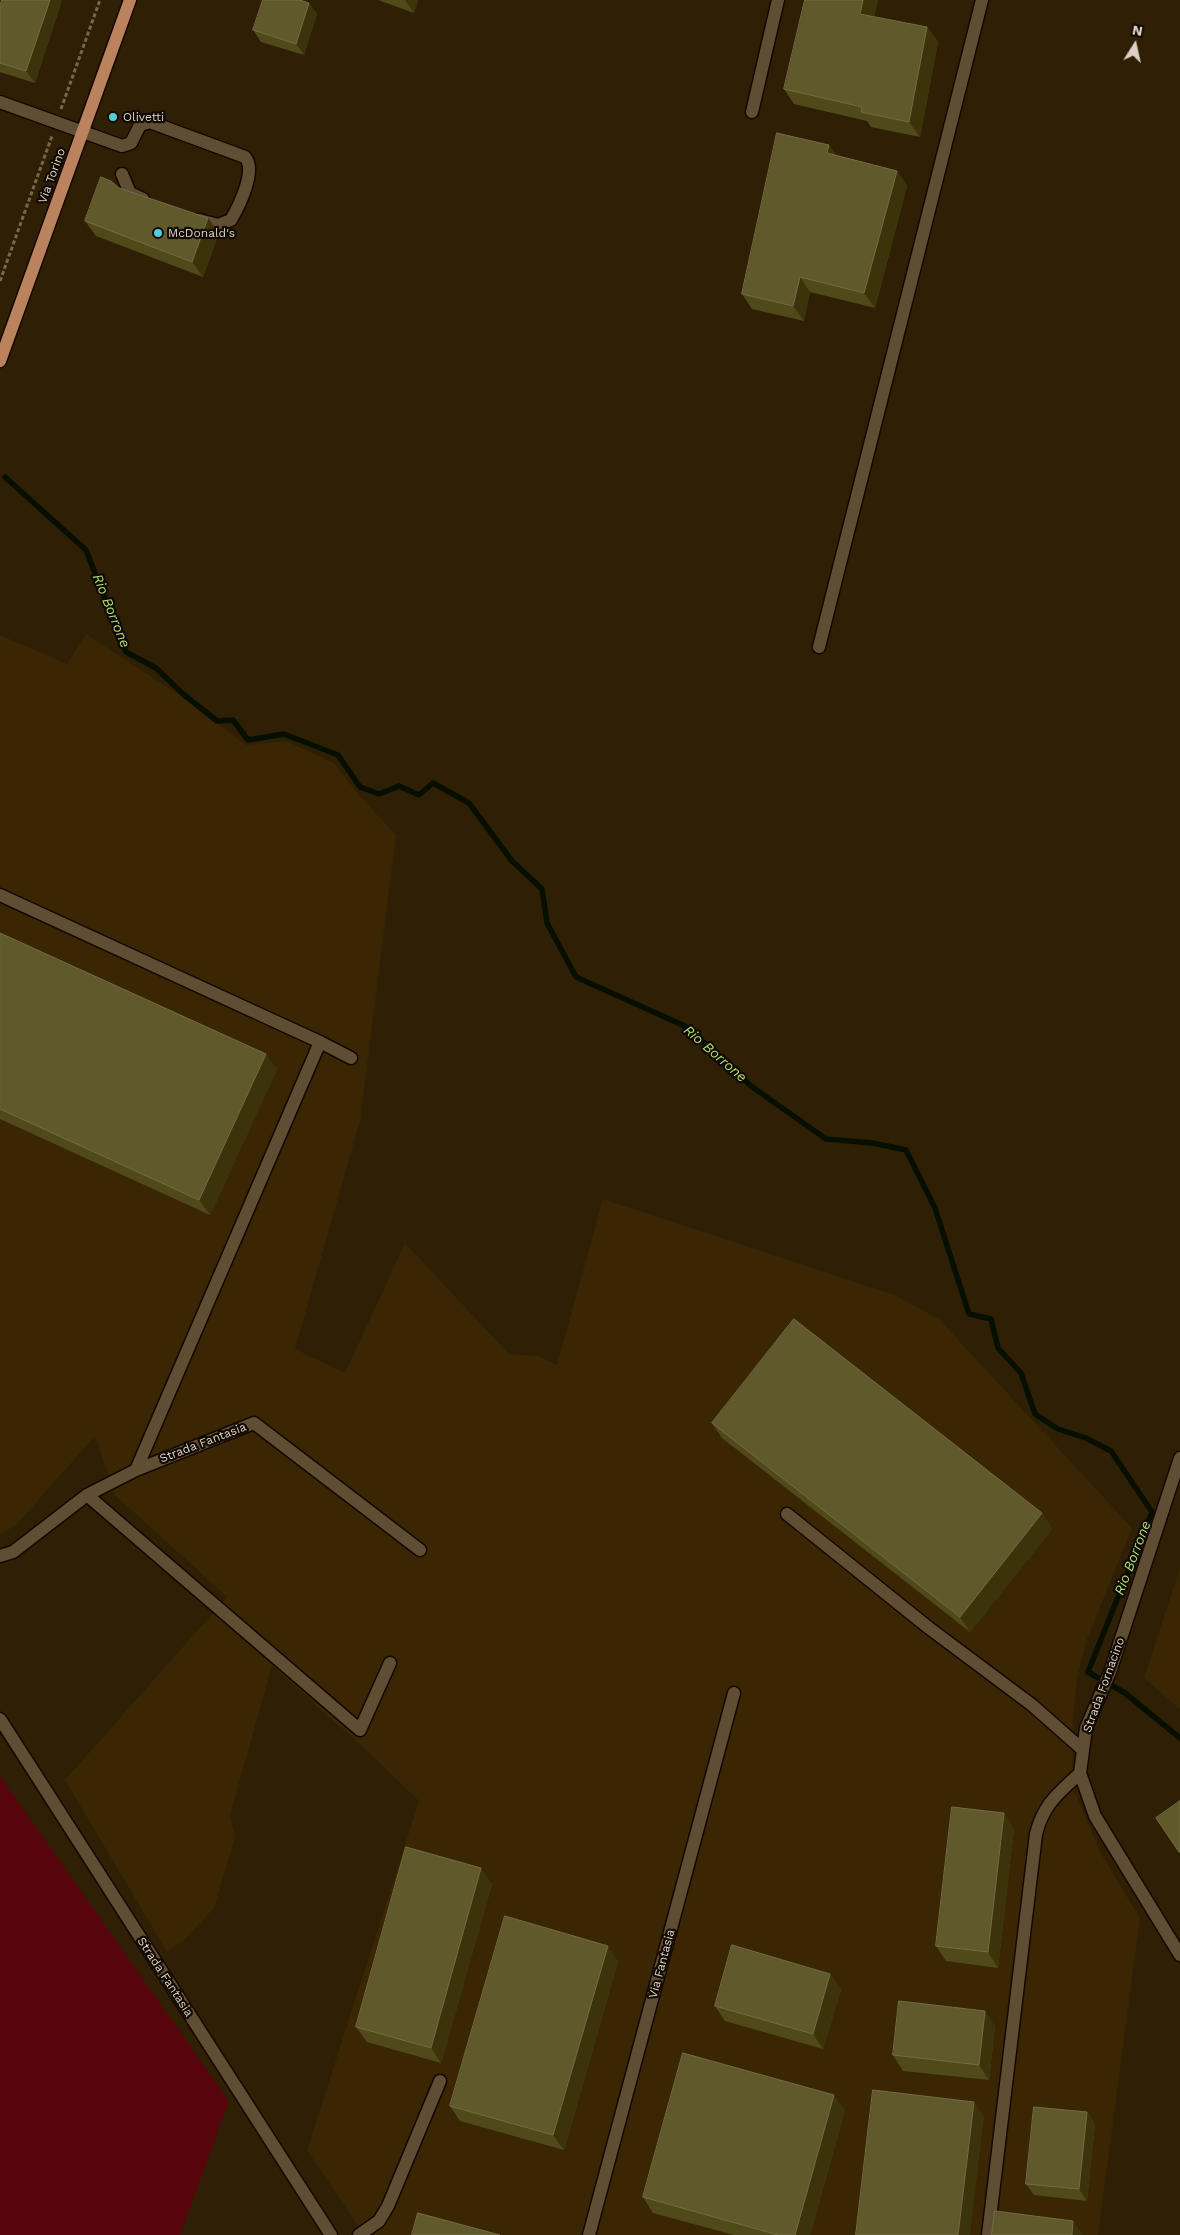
<!DOCTYPE html>
<style>
body{margin:0}
#map{position:relative;width:1180px;height:2235px;overflow:hidden;background:#2f1f05;font-family:"Work Sans",sans-serif}
canvas{display:block}
.north{position:absolute;left:1110px;top:20px;width:50px;height:50px;-webkit-text-stroke:4px #110a03;paint-order:stroke;rotate:10deg;font-size:14px;font-weight:700;line-height:20px;text-align:center;color:#dcd1c2}
.north::after{content:'';display:block;margin:auto;width:18px;height:22px;background:#dcd1c2;clip-path:polygon(50% 0,100% 100%,50% 72%,0 100%)}
</style>
<div id="map">
<canvas width="1180" height="2235"></canvas>
<div class="north">N</div>
</div>
<script>
const ctx = document.querySelector('canvas').getContext('2d');
ctx.lineJoin = 'round';
function fillPath(path, color) {
  ctx.fillStyle = color;
  ctx.fill(path, 'evenodd');
}
function trace(path, color, width, dash) {
  ctx.strokeStyle = color;
  ctx.lineWidth = width;
  ctx.lineCap = dash ? 'butt' : 'round';
  ctx.setLineDash(dash || []);
  ctx.stroke(path);
}
function label(font, color, halo, rows, align = 'center') {
  ctx.font = font + ' "Work Sans",sans-serif';
  ctx.lineWidth = 4.5;
  ctx.setLineDash([]);
  ctx.textBaseline = 'middle';
  ctx.strokeStyle = halo;
  ctx.fillStyle = color;
  for (const [text, x, y, turn = 0] of rows) {
    ctx.save();
    ctx.translate(x, y);
    ctx.rotate((+turn || 0) * Math.PI / 180);
    ctx.textAlign = isNaN(turn) ? turn : align;
    if (halo) ctx.strokeText(text, 0, 0);
    ctx.fillText(text, 0, 0);
    ctx.restore();
  }
}
fillPath(new Path2D(`
 M 86,634 L 190,702 L 246,745 L 286,741 L 334,763 L 359,795 L 396,835 L 360,1121 L 295,1349 L 345,1373 L 405,1243 L 509,1354 L 539,1356 L 557,1365 L 603,1199 L 895,1295 L 939,1319 L 1132,1528 L 1087,1639 L 1077,1679 L 1071,1741 L 1075,1792 L 1100,1852 L 1140,1918 L 1098,2235 L 364,2235 L 307,2150 L 419,1801 L 365,1749 L 272,1666 L 230,1815 L 235,1838 L 214,1908 L 183,1941 L 167,1952 L 65,1780 L 227,1597 L 115,1495 L 95,1436 L 17,1524 L 0,1535 L 0,635 L 67,664 Z
 M 1180,1568 L 1180,1709 L 1144,1678 Z`), '#3a2603');
fillPath(new Path2D(`
 M 0,1776 L 229,2101 L 180,2235 L 0,2235 Z`), '#58060d');
trace(new Path2D(`
 M 5,477 L 86,550 L 126,652 L 156,668 L 183,694 L 217,721 L 233,720 L 248,740 L 284,734 L 338,755 L 360,787 L 379,794 L 399,786 L 419,795 L 433,783 L 469,803 L 512,861 L 542,889 L 547,923 L 576,977 L 687,1027 L 751,1086 L 826,1139 L 873,1143 L 906,1150 L 935,1208 L 969,1314 L 991,1319 L 998,1348 L 1021,1373 L 1035,1414 L 1058,1429 L 1086,1438 L 1111,1451 L 1152,1512 L 1088,1672 L 1125,1693 L 1180,1738`), '#071000', 5.5);
const minor = new Path2D(`
 M 0,102 L 122,146 L 131,143 L 140,125 L 150,122 L 245,157 C 257,170 239,206 231,220 L 218,225 L 199,220
 M 752,112 L 778,0
 M 122,174 L 130,193 L 143,199
 M 819,647 L 982,0
 M 0,895 L 320,1042 L 351,1058
 M 1180,1458 L 1110,1672 L 1086,1728 L 1080,1773 L 1095,1816 L 1180,1955
 M 136,1470 L 320,1042
 M 87,1495 L 360,1730 L 390,1663
 M 787,1514 L 929,1628 L 1032,1705 L 1083,1750
 M 0,1556 L 13,1552 L 87,1495 L 136,1470 L 254,1423 L 420,1550
 M 0,1719 L 331,2235
 M 359,2235 L 379,2221 L 388,2206 L 440,2081
 M 589,2235 L 734,1693
 M 988,2235 L 1036,1834 C 1044,1803 1058,1794 1080,1773`);
const major = new Path2D(`
 M 0,361 L 130,0`);
trace(minor, '#160800', 15);
trace(major, '#160800', 15);
trace(new Path2D(`
 M 61,109 L 100,0
 M 0,281 L 52,136`), '#756751', 3, [4, 2.5]);
trace(minor, '#604e34', 12);
trace(major, '#bb835d', 12);
fillPath(new Path2D(`
 M 2,0 L 62,0 L 35,83 L 0,72 L 0,6 Z
 M 378,0 L 418,0 L 414,13 Z
 M 878,0 L 874,17 L 927,27 L 938,42 L 920,137 L 871,127 L 867,121 L 794,104 L 784,89 Z
 M 309,3 L 317,14 L 304,55 L 261,42 L 253,30 Z
 M 829,145 L 836,155 L 897,171 L 907,186 L 875,308 L 810,292 L 804,321 L 752,309 L 742,294 Z
 M 119,188 L 208,218 L 219,233 L 203,277 L 96,236 L 85,221 Z
 M 0,933 L 277,1069 L 210,1215 L 0,1119 Z
 M 712,1423 L 1042,1513 L 1052,1529 L 970,1632 L 722,1438 Z
 M 1014,1828 L 998,1968 L 946,1961 L 936,1946 Z
 M 492,1884 L 441,2063 L 367,2042 L 356,2027 Z
 M 618,1961 L 564,2150 L 460,2121 L 450,2106 Z
 M 830,1974 L 841,1989 L 823,2049 L 725,2021 L 715,2006 Z
 M 995,2026 L 989,2080 L 903,2071 L 893,2055 Z
 M 845,2110 L 810,2235 L 734,2235 L 653,2213 L 643,2197 Z
 M 1087,2112 L 1095,2124 L 1087,2201 L 1034,2195 L 1026,2184 Z`), '#504a1a');
fillPath(new Path2D(`
 M 50,0 L 62,0 L 35,83 L 26,71 Z
 M 405,0 L 418,0 L 414,13 Z
 M 863,0 L 878,0 L 871,29 L 860,14 Z
 M 309,3 L 317,14 L 304,55 L 296,44 Z
 M 927,27 L 938,42 L 920,137 L 909,122 Z
 M 829,145 L 840,160 L 827,153 Z
 M 897,171 L 907,186 L 875,308 L 864,293 Z
 M 208,218 L 219,233 L 203,277 L 192,262 Z
 M 800,277 L 810,292 L 804,321 L 793,306 Z
 M 266,1054 L 277,1069 L 210,1215 L 199,1200 Z
 M 1042,1513 L 1052,1529 L 970,1632 L 960,1617 Z
 M 1004,1813 L 1014,1828 L 998,1968 L 988,1952 Z
 M 481,1868 L 492,1884 L 441,2063 L 431,2048 Z
 M 608,1946 L 618,1961 L 564,2150 L 553,2135 Z
 M 830,1974 L 841,1989 L 823,2049 L 813,2034 Z
 M 985,2011 L 995,2026 L 989,2080 L 979,2065 Z
 M 834,2095 L 845,2110 L 810,2235 L 795,2235 Z
 M 974,2102 L 984,2117 L 970,2235 L 958,2235 Z
 M 1087,2112 L 1095,2124 L 1087,2201 L 1079,2189 Z
 M 1073,2221 L 1083,2235 L 1072,2235 Z`), '#3d330a');
const building = new Path2D(`
 M 2,0 L 50,0 L 26,71 L 0,63 L 0,6 Z
 M 263,0 L 300,0 L 309,3 L 296,44 L 253,30 Z
 M 805,0 L 863,0 L 860,14 L 927,27 L 909,122 L 861,112 L 862,107 L 784,89 Z
 M 777,133 L 829,145 L 827,153 L 897,171 L 864,293 L 800,277 L 793,306 L 742,294 Z
 M 101,177 L 111,181 L 119,188 L 208,218 L 192,262 L 85,221 Z
 M 0,933 L 266,1054 L 199,1200 L 0,1109 Z
 M 794,1319 L 1042,1513 L 960,1617 L 712,1423 Z
 M 1180,1801 L 1180,1852 L 1179,1852 L 1156,1818 Z
 M 952,1807 L 1004,1813 L 988,1952 L 936,1946 Z
 M 406,1847 L 481,1868 L 431,2048 L 356,2027 Z
 M 505,1916 L 608,1946 L 553,2135 L 450,2106 Z
 M 732,1945 L 830,1974 L 813,2034 L 715,2006 Z
 M 899,2001 L 985,2011 L 979,2065 L 893,2055 Z
 M 683,2053 L 834,2095 L 795,2235 L 778,2235 L 643,2197 Z
 M 873,2090 L 974,2102 L 958,2235 L 856,2235 Z
 M 1034,2107 L 1087,2112 L 1079,2189 L 1026,2184 Z
 M 995,2211 L 1073,2221 L 1072,2235 L 992,2235 Z
 M 418,2213 L 500,2235 L 412,2235 Z`);
fillPath(building, '#60592c');
trace(building, '#736c43', 1);
for (const [x, y, r, color] of [
 [113,117,5,"#53cbdb"],
 [158,233,5,"#53cbdb"]
]) {
  const dot = new Path2D();
  dot.arc(x, y, r, 0, 2 * Math.PI);
  ctx.fillStyle = color;
  ctx.fill(dot);
  trace(dot, '#110a03', 2);
}
label('12px', '#dcd1c2', '#110a03', [
 ["Olivetti",123,117],
 ["McDonald's",168,233]
], 'left');
label('12px', '#dcd1c2', '#110a03', [
 ["Via Torino",52,176,-70],
 ["Strada Fantasia",203,1443,-21],
 ["Strada Fornacino",1104,1685,-70],
 ["Via Fantasia",662,1964,-75],
 ["Strada Fantasia",165,1977,57]
]);
label('italic 14px', '#addd73', '#110a03', [
 ["Rio Borrone",111,611,68],
 ["Rio Borrone",715,1054,41],
 ["Rio Borrone",1133,1558,-69]
]);
</script>
